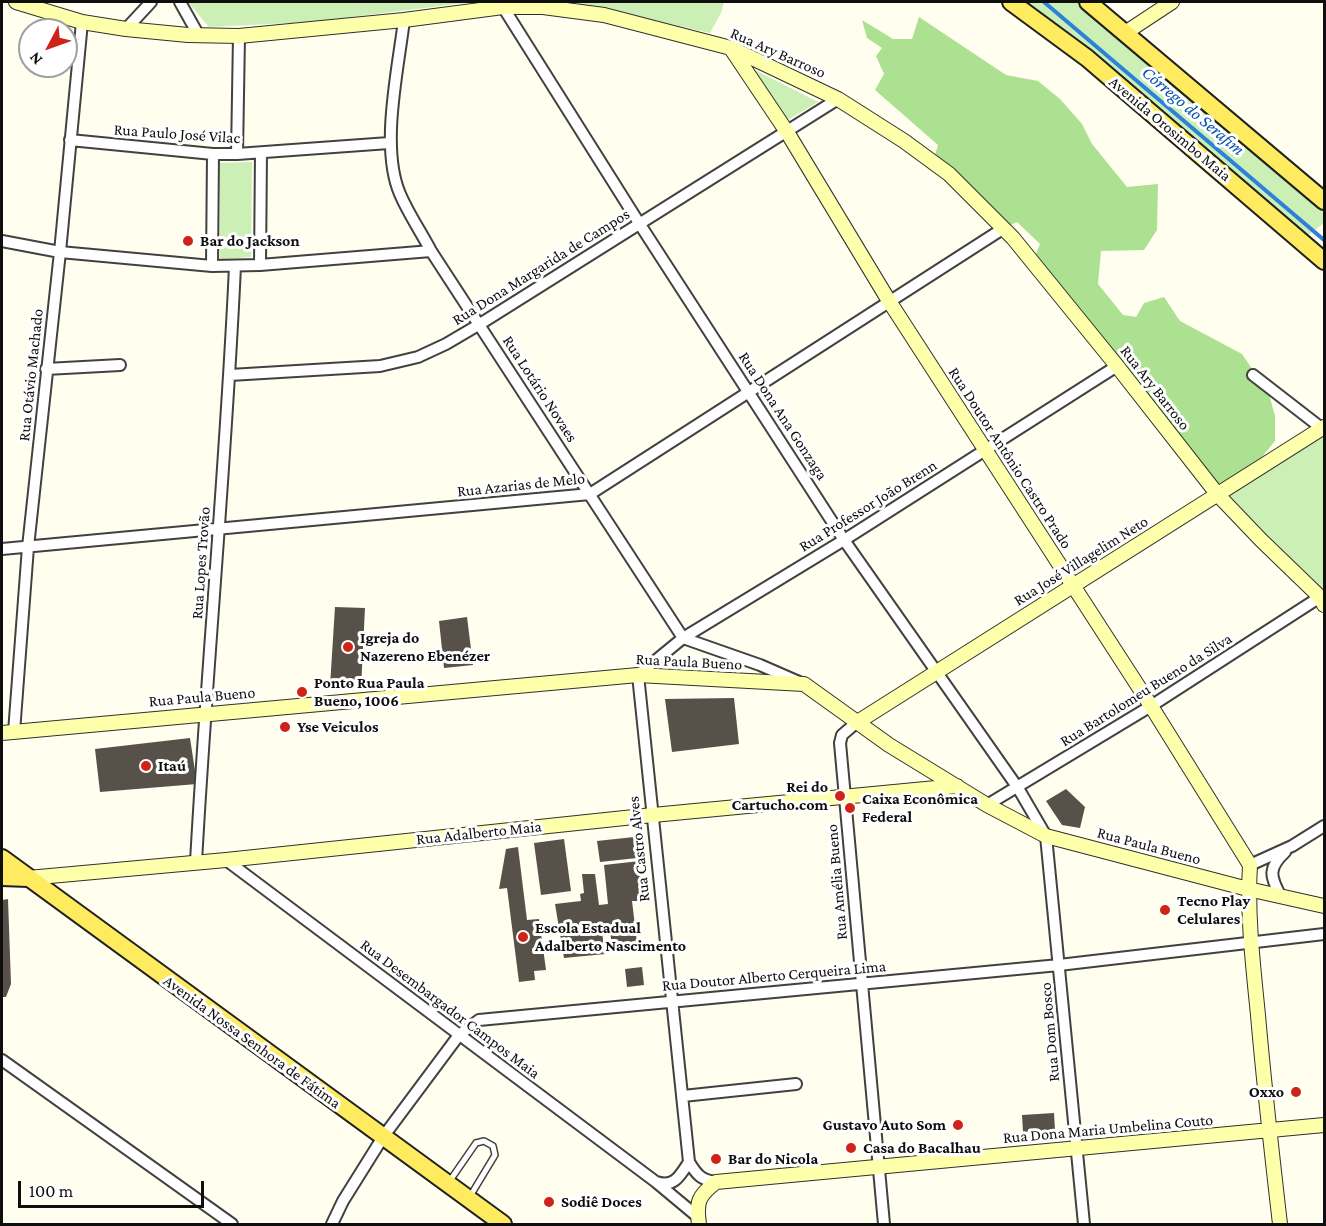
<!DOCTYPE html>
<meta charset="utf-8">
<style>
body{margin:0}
#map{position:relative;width:1326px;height:1226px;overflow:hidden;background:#fffeef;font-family:"Crimson Pro",serif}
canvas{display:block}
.frame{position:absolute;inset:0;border:3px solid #0e0e0e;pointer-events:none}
.north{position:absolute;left:18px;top:18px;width:60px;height:60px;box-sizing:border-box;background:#fff;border:2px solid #9f9f9f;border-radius:50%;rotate:229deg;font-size:16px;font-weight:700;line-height:24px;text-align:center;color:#0e0e0e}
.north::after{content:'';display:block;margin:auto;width:21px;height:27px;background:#ce2316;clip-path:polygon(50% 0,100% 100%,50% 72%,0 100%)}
.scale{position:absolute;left:18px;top:1181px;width:186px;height:27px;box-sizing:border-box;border:3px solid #0e0e0e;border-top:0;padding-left:8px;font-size:18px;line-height:21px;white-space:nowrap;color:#0e0e0e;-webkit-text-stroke:4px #fff;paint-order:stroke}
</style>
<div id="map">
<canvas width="1326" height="1226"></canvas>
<div class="frame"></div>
<div class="north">N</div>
<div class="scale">100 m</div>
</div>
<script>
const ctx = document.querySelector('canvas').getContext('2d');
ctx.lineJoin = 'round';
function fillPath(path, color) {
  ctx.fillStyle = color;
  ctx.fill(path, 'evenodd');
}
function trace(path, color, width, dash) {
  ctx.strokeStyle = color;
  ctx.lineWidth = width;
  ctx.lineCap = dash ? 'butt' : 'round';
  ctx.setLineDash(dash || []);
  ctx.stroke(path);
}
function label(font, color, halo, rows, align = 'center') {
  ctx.font = font + ' "Crimson Pro",serif';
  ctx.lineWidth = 6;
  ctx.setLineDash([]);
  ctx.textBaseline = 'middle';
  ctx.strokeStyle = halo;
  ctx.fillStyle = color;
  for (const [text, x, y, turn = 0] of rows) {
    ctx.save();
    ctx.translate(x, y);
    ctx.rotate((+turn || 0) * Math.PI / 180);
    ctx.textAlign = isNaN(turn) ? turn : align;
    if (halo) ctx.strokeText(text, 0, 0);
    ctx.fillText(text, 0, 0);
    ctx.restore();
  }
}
fillPath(new Path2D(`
 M 188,2 L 473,2 L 310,22 L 209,27 Z
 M 570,2 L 724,2 L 721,13 L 710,33 Z
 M 1024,2 L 1077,2 L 1324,209 L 1324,223 L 1305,238 L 1071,34 Z
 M 755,70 L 818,102 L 786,121 Z
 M 252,162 L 251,257 L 220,259 L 220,163 Z
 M 1321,435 L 1324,439 L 1324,594 L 1217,498 Z`), '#cbefb4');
fillPath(new Path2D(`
 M 919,17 L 1006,75 L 1038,81 L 1060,99 L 1082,124 L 1092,144 L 1127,187 L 1158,184 L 1157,230 L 1144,250 L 1101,251 L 1098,284 L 1123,315 L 1136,317 L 1144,303 L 1164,297 L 1180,321 L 1242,354 L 1269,394 L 1275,416 L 1275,441 L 1261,458 L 1217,488 L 1035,256 L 1040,244 L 1017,222 L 1004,228 L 949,174 L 935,155 L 938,145 L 875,90 L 884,74 L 876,56 L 882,48 L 867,38 L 862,20 L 893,39 L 912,39 Z`), '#ace191');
trace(new Path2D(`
 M 1044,2 L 1324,240`), '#2c81dc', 4);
fillPath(new Path2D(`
 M 335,607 L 365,608 L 361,688 L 330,686 Z
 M 467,617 L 473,665 L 444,668 L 439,621 Z
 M 734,698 L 739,744 L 672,752 L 665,699 Z
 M 190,738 L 197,784 L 100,792 L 95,749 Z
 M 1066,789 L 1085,807 L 1080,828 L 1062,825 L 1046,801 Z
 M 634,837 L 637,858 L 600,862 L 597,841 Z
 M 564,839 L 571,891 L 541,895 L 534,843 Z
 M 518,847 L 527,920 L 539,919 L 546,970 L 534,971 L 535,980 L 519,982 L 507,888 L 499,889 L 506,849 Z
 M 640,861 L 644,901 L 632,901 L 638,951 L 613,953 L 609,924 L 601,925 L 605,954 L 564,958 L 555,904 L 581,901 L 580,894 L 584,893 L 582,874 L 595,874 L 599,905 L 608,904 L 604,865 Z
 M 8,899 L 11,984 L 6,997 L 2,997 L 2,900 Z
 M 642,967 L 644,985 L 627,987 L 625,969 Z
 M 1054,1113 L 1055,1130 L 1023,1132 L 1022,1115 Z`), '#585149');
const lane = new Path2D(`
 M 449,1182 L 476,1143 L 484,1141 L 493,1146 L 495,1155 L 469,1198`);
const street = new Path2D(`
 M 180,2 L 199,36
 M 503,7 L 639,223 L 844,540 L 1018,788 L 1046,836 L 1084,1224
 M 404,20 C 398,70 380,148 400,194 C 408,213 421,232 431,251 L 683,638 L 760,665 L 799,682
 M 126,29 L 151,2
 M 70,140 L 213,154 L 237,154 L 389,143
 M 237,154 L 239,36
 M 2,241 L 60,252 L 212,266 L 260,265 L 431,251
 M 260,265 L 261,153
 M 212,266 L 213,154
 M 46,369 L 120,365
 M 230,375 L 380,366 L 418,357 L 446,344 L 480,324 L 838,99
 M 1253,375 L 1324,430
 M 2,549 L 590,494 L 1004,228
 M 856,723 L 842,735 L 840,743 L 884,1224
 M 14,732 L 28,547 L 60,252 L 82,22
 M 987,805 L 1151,706 L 1320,597
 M 226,860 L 656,1182 L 698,1217
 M 196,862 C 207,663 226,465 235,266
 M 1250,865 L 1292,846 L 1324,826
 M 1280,895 C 1270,876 1268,868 1285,852
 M 2,1060 L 232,1224
 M 683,1096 L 796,1084
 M 656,1182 C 674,1188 680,1176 689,1162
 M 716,1182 C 701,1180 697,1175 689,1162 L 638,675 L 683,638 L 844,540 L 1117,366
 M 332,1224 L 343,1201 L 383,1137 L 459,1035 L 479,1020 L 1059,965 L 1324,934`);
const secondary = new Path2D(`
 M 16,2 L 82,22 L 126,29 L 188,35 L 239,36 L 404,20 L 503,7 L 543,7 L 604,15 L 731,48 L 838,99 L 904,141 L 949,174 L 1013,238 L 1117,366 L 1218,495 L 1261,540 L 1320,597 L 1324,605
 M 1125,33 L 1172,2
 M 732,50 L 787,132 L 889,301 L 1151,706 L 1250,865 C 1247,915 1253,965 1258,1015 C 1264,1085 1272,1155 1280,1224
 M 856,723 L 1324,427
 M 2,733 L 638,675 L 804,684 L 889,745 L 987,805 L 1046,836 L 1248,889 L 1324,906
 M 28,878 L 226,860 L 653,815 L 957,786
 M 699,1224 C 696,1202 698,1196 716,1182 L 1324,1125`);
const primary = new Path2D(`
 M 1011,2 L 1087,58 L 1324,261
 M 1088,2 L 1324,201
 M 2,858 L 503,1224
 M 2,877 L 28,878`);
trace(lane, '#414141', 8);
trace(street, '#414141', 14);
trace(secondary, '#303030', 16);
trace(primary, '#1f1f1f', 20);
trace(lane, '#fff', 5);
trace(street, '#fff', 10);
trace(secondary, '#feffaa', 14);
trace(primary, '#ffeb5f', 16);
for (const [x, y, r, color] of [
 [188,241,6,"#ce2316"],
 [348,647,6,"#ce2316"],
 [302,692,6,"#ce2316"],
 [285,727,6,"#ce2316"],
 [146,766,6,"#ce2316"],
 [840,796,6,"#ce2316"],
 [850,808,6,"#ce2316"],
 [1165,910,6,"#ce2316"],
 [523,937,6,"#ce2316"],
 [1296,1092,6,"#ce2316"],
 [958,1125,6,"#ce2316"],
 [851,1148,6,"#ce2316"],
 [716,1159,6,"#ce2316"],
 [549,1202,6,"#ce2316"]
]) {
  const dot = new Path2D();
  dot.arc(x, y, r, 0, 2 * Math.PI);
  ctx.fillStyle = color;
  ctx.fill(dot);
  trace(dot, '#fff', 2);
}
label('16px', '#0e0e0e', '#fff', [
 ["Rua Ary Barroso",778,53,24],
 ["Avenida Orosimbo Maia",1170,129,40],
 ["Rua Paulo José Vilac",177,134,4],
 ["Rua Dona Margarida de Campos",541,267,-32],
 ["Rua Otávio Machado",31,375,-84],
 ["Rua Ary Barroso",1155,388,52],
 ["Rua Lotário Novaes",540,389,57],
 ["Rua Dona Ana Gonzaga",783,416,57],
 ["Rua Doutor Antônio Castro Prado",1010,458,57],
 ["Rua Azarias de Melo",521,485,-6],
 ["Rua Professor João Brenn",868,506,-32],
 ["Rua José Villagelim Neto",1081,561,-32],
 ["Rua Lopes Trovão",201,563,-86],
 ["Rua Paula Bueno",689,662,3],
 ["Rua Bartolomeu Bueno da Silva",1146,690,-32],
 ["Rua Paula Bueno",202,697,-5],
 ["Rua Adalberto Maia",479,833,-6],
 ["Rua Paula Bueno",1149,846,15],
 ["Rua Castro Alves",639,849,-96],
 ["Rua Amélia Bueno",837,882,-95],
 ["Rua Doutor Alberto Cerqueira Lima",774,976,-5],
 ["Rua Desembargador Campos Maia",450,1009,37],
 ["Rua Dom Bosco",1050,1032,-95],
 ["Avenida Nossa Senhora de Fátima",252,1042,36],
 ["Rua Dona Maria Umbelina Couto",1108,1129,-5]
]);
label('bold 16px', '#0e0e0e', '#fff', [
 ["Bar do Jackson",200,241],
 ["Igreja do",360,638],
 ["Nazereno Ebenézer",360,656],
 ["Ponto Rua Paula",314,683],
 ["Bueno, 1006",314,701],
 ["Yse Veiculos",297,727],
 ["Itaú",158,766],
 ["Rei do",828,787,"right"],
 ["Cartucho.com",828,805,"right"],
 ["Caixa Econômica",862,799],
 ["Federal",862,817],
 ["Tecno Play",1177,901],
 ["Celulares",1177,919],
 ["Escola Estadual",535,928],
 ["Adalberto Nascimento",535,946],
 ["Oxxo",1284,1092,"right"],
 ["Gustavo Auto Som",946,1125,"right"],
 ["Casa do Bacalhau",863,1148],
 ["Bar do Nicola",728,1159],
 ["Sodiê Doces",561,1202]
], 'left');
label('italic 18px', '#0952af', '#fff', [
 ["Córrego do Serafim",1193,111,40]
]);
</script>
